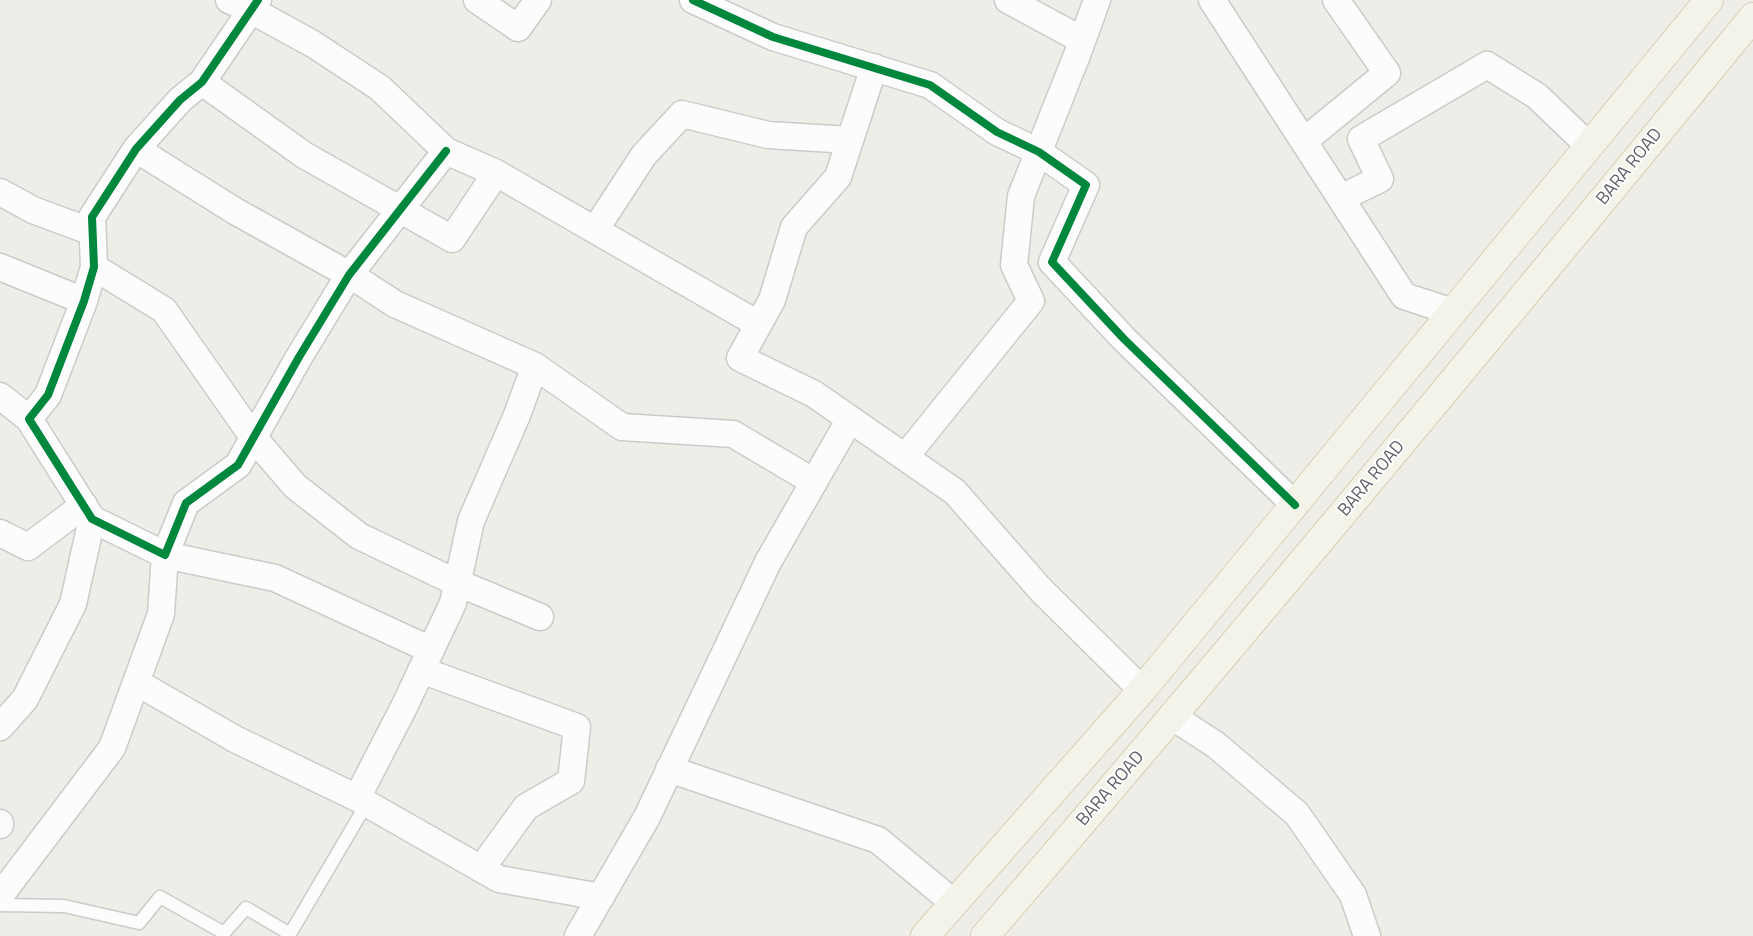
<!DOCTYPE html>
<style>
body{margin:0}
canvas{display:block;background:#eeede8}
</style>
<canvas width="1753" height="936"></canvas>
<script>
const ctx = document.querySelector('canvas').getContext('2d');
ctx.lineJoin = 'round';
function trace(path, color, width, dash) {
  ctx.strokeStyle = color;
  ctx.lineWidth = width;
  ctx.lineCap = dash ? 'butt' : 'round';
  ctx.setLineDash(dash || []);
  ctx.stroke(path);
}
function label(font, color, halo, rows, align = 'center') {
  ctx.font = font + ' "Titillium Web",sans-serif';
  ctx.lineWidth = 4;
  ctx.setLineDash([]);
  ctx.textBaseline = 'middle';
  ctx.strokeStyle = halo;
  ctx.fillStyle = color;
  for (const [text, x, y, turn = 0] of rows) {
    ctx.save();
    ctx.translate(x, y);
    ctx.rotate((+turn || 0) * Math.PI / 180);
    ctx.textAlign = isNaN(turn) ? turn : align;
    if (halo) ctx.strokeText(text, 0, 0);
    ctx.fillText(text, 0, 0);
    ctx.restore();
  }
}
const lane = new Path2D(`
 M 0,905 L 64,906 L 139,923 L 160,897 L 224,933 L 246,908 L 290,934 L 367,803`);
const street = new Path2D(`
 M 229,0 L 251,10 L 313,44 L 380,88 L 446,151 L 496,173
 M 258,0 L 202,82 L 180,100 L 136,149 L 92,217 L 94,267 L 84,301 L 48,395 L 29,419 L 92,519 L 165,555 L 186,503 L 238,465 L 299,357 L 349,275 L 446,151
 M 477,0 L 518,28 L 538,0
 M 693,0 L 773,37 L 930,85 L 997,132 L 1039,152 L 1086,185 L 1052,262 L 1124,339 L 1295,505
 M 1008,0 L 1082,40
 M 1212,0 L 1404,296 L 1453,312
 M 874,67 L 838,177 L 794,227 L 772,300 L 740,358 L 814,394 L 955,492 L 1040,589 L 1142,690
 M 202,82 L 304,155 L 452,239 L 496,173 L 758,324
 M 1304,141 L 1387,73 L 1336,0
 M 136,149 L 235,211 L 355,278 L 395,304 L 535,366
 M 0,192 L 33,210 L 92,232
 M 1341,198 L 1380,179 L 1361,139 L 1487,65 L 1537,96 L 1589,146
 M 595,230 L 644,155 L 682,114 L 768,135 L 850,140
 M 0,267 L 84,301
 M 94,267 L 164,310 L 253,437 L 295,486 L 359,536 L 451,580 L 540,617
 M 0,396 L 29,419
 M 905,457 L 1031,301 L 1014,265 L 1021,196 L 1077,55 L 1097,0
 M 0,533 L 28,547 L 84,505
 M 421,670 L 577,727 L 571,781 L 526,807 L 481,869
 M 136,682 L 235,739 L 357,798 L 499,879 L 601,897
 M 1173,717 L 1216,745 L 1297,814 L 1353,895 L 1367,936
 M 0,727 L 25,699 L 73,604 L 92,519
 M 669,769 L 878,840 L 954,903
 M 357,798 L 404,707 L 453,603 L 471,521 L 517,415 L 535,366 L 622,427 L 733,434 L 814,482
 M 0,823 L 0,825
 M 0,896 L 112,748 L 161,614 L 165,555 L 275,578 L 431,650
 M 578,936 L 647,817 L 768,562 L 850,419`);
const primary = new Path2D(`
 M 925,936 L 1142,690 L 1709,0
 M 985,936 C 1245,634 1500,326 1753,17`);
trace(lane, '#cbcbca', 15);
trace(street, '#cbcbca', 29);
trace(primary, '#d6d2b5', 30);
trace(lane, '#fcfcfc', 12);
trace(street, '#fcfcfc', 26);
trace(primary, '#f3f3e9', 28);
trace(new Path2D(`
 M 258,0 L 202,82 L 180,100 L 136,149 L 92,217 L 94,267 L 84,301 L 48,395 L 29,419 L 92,519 L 165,555 L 186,503 L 238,465 L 299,357 L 349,275 L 446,151
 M 693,0 L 773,37 L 930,85 L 997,132 L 1039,152 L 1086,185 L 1052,262 L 1124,339 L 1295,505`), '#00873e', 8);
label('18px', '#5d6067', '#fff', [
 ["BARA ROAD",1630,167,-51],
 ["BARA ROAD",1372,479,-50],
 ["BARA ROAD",1111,789,-49]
]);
</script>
